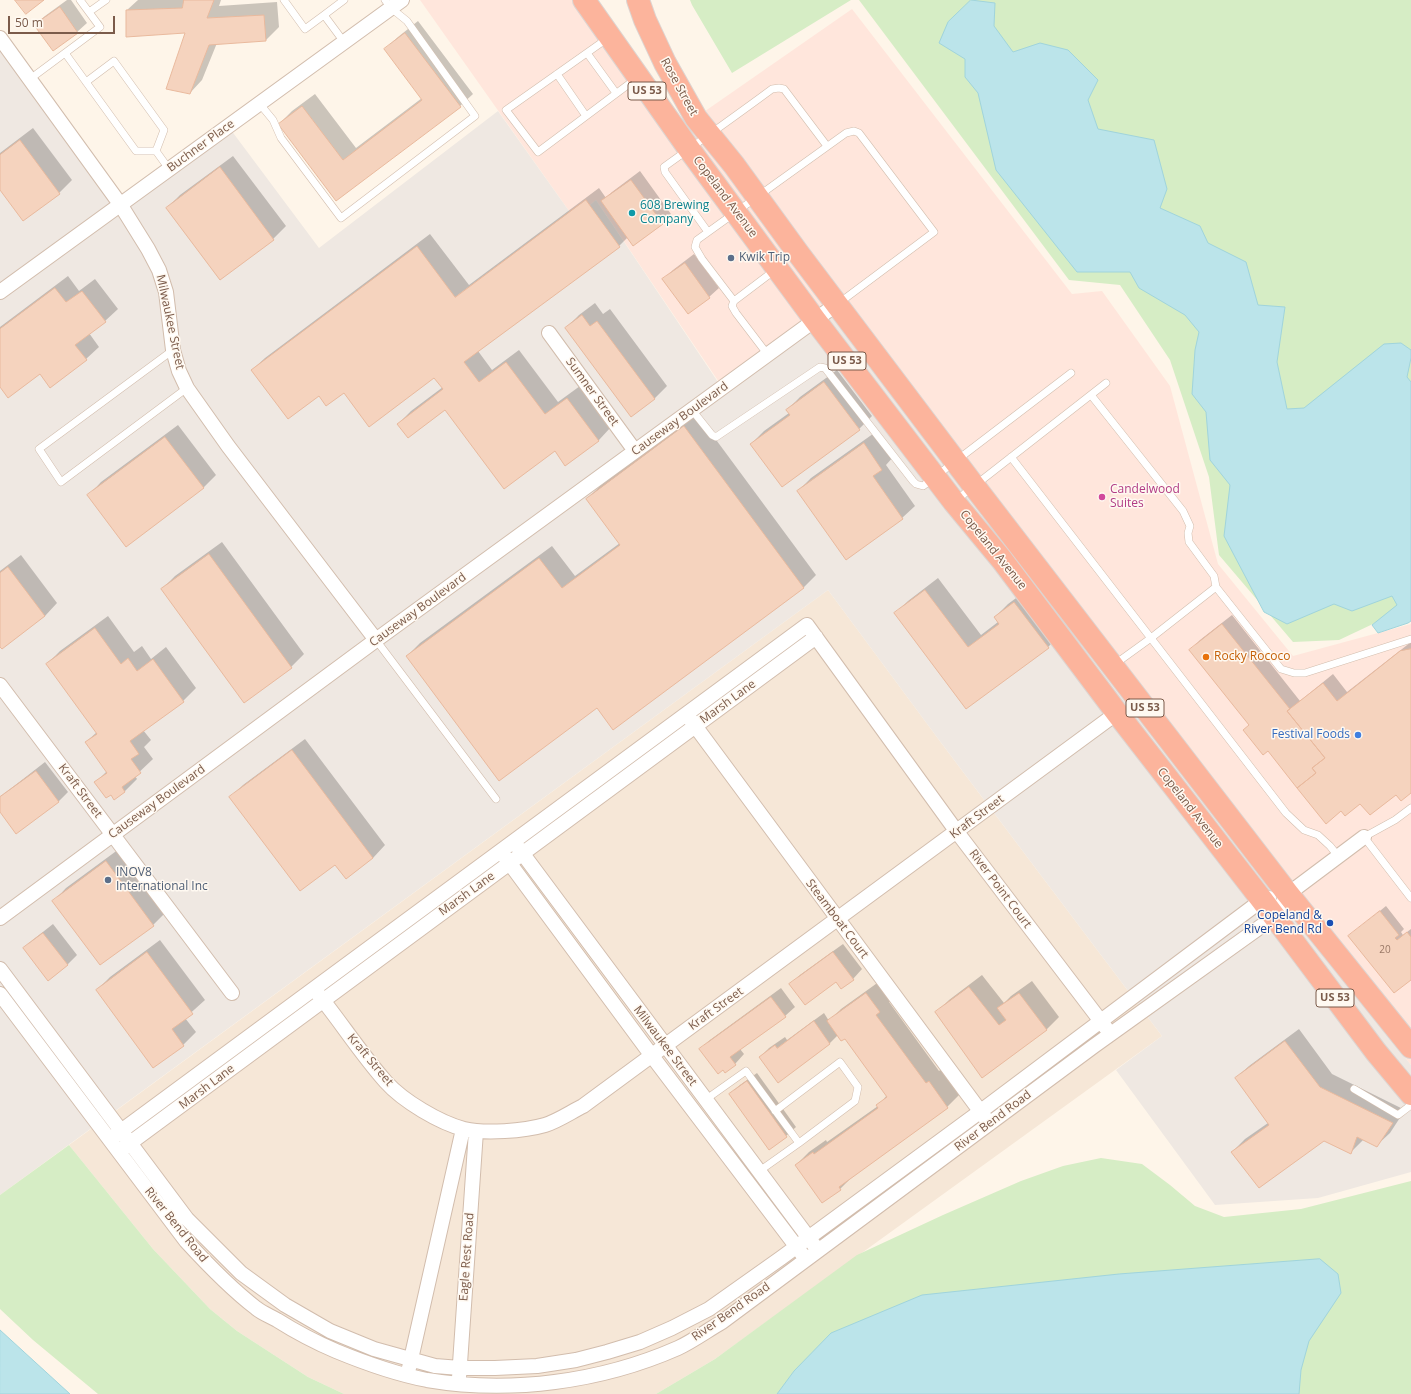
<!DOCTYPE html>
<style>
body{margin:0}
#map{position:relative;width:1411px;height:1394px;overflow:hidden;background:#fef5e9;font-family:"Open Sans",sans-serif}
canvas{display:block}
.scale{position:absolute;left:8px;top:16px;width:107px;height:18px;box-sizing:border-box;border:2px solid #7b5b4a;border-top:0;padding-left:5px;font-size:12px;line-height:14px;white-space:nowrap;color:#7b5b4a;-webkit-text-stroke:3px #fff9f1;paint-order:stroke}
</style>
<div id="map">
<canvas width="1411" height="1394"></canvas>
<div class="scale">50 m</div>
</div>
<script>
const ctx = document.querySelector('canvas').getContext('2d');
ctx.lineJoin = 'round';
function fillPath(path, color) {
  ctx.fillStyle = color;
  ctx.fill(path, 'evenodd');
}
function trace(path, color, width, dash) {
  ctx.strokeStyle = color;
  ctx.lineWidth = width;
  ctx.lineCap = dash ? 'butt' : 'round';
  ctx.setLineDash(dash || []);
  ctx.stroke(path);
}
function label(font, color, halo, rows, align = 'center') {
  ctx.font = font + ' "Open Sans",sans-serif';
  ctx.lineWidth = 3;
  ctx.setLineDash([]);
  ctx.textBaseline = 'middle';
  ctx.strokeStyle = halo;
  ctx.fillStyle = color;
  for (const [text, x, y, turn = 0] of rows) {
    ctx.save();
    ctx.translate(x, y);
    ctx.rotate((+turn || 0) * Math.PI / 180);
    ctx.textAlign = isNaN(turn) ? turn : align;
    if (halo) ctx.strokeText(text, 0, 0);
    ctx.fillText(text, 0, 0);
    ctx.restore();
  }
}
fillPath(new Path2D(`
 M 828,590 L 942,744 L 1162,1036 L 715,1359 L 656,1394 L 344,1394 L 308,1377 L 237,1331 L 210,1309 L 153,1249 L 69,1145 Z`), '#f6e7d7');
fillPath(new Path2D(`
 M 420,0 L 584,0 L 675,132 L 852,9 L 1072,294 L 1102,291 L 1170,386 L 1218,564 L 1293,656 L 1411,624 L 1411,1065 L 1282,899 L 723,388 L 596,200 L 574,218 Z`), '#ffe6dc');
fillPath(new Path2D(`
 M 0,38 L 120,204 L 228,126 L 319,248 L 498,111 L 574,218 L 596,200 L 722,388 L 837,304 L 1282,899 L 1411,1065 L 1411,1172 L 1318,1198 L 1215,1205 L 1116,1070 L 1162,1036 L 942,744 L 828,590 L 0,1195 Z`), '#efe8e2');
fillPath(new Path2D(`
 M 690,0 L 851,0 L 732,73 L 692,5 Z
 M 859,0 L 1411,0 L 1411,606 L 1339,640 L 1293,642 L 1219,555 L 1209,477 L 1170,360 L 1120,285 L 1069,280 Z
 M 69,1145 L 153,1249 L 210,1309 L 237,1331 L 308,1377 L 344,1394 L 98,1394 L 33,1340 L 0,1309 L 0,1195 Z
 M 1101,1158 L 1142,1164 L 1170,1185 L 1195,1206 L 1224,1217 L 1301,1209 L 1411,1181 L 1411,1394 L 656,1394 L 715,1359 L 857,1255 L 943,1215 L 1021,1181 L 1063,1166 Z`), '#d6edc5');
const water = new Path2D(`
 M 971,0 L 995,3 L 994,26 L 1013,52 L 1040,43 L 1068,50 L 1098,80 L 1088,100 L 1098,129 L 1154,140 L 1167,189 L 1160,208 L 1200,226 L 1208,243 L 1246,262 L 1258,305 L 1285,307 L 1277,362 L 1287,409 L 1304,408 L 1384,344 L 1401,343 L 1411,350 L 1411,358 L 1407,377 L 1411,382 L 1411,621 L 1408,623 L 1378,633 L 1372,625 L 1397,605 L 1392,596 L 1352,611 L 1334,604 L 1287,624 L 1264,612 L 1224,536 L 1230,485 L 1210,460 L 1206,412 L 1192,394 L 1195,350 L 1199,332 L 1185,315 L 1139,288 L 1130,272 L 1077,272 L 996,170 L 978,93 L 965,77 L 965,59 L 939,43 L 948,22 Z
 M 1320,1259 L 1338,1274 L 1341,1293 L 1309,1341 L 1301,1370 L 1299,1394 L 777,1394 L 794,1371 L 831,1333 L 922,1295 L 1119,1274 Z
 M 0,1330 L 70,1394 L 0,1394 Z`);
fillPath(water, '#bbe4ea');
trace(water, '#a0d4dc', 1);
fillPath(new Path2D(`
 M 67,0 L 71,0 L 87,23 L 77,32 L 35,25 L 45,16 Z
 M 138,0 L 221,0 L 219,6 L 277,2 L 279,27 L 266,40 L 217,43 L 202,80 L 190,93 L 186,31 L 127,10 Z
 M 418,21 L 473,94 L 460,106 L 336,200 L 279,124 L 292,111 L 315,94 L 356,148 L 422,98 L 385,49 L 398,37 Z
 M 33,128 L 72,180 L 59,193 L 0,188 L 0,153 Z
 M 233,156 L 286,226 L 273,239 L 220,279 L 167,208 L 180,195 Z
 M 640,171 L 671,214 L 662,223 L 628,237 L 619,246 L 478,351 L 492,370 L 519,350 L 558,402 L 580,386 L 611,427 L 599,440 L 566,465 L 555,450 L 446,408 L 398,424 L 411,411 L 443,387 L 435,377 L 319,395 L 252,370 L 265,358 L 430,234 L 469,285 L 599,188 L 606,198 L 612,192 Z
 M 694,254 L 719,288 L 709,297 L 664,279 L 673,270 Z
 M 68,276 L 79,291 L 95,279 L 118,309 L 105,321 L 89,333 L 99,347 L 86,359 L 0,385 L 0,327 Z
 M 595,303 L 603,314 L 610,309 L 667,386 L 655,398 L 632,415 L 566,328 L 579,315 Z
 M 837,370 L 872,416 L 859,429 L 751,444 L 764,431 L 789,413 L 787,410 L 800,397 Z
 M 697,414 L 816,575 L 803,588 L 597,707 L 407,656 L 420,643 L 552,546 L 575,576 L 620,543 L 587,499 L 600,486 Z
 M 178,425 L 216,475 L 203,488 L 89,495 L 101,482 Z
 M 877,431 L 894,456 L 886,465 L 915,506 L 902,518 L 798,491 L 811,478 Z
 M 222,542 L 304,654 L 291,667 L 162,589 L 175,576 Z
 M 21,555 L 57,603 L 45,616 L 0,645 L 0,571 Z
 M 938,578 L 981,635 L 998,622 L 995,617 L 1008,604 L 1027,590 L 1061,634 L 1048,647 L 966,708 L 896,613 L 908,601 Z
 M 1232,615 L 1300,701 L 1333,674 L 1347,692 L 1411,642 L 1411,792 L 1396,793 L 1361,802 L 1250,725 L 1191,650 L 1200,640 Z
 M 108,616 L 134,652 L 142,646 L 151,659 L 166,647 L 196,688 L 183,701 L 143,730 L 151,740 L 144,747 L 153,759 L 135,776 L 137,779 L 125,791 L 115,798 L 111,793 L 96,782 L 107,771 L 86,742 L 97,732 L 47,664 L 60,651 Z
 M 305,739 L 385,845 L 373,858 L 335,863 L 231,797 L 243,785 Z
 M 45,762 L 68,792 L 58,802 L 0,811 L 0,797 Z
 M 119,849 L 166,912 L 153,925 L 54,901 L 66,888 Z
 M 1386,906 L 1404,929 L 1401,932 L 1403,935 L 1411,929 L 1411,979 L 1349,936 Z
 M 53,924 L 77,955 L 68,964 L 48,979 L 24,948 L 34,939 Z
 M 160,940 L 205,1000 L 185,1018 L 196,1032 L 183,1045 L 97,990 L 110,977 Z
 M 843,944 L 862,969 L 853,979 L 791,985 L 800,975 Z
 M 982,975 L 1004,1003 L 1011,996 L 1032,981 L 1059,1017 L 1047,1029 L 982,1076 L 936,1013 L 949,1000 Z
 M 880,981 L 892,999 L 889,1002 L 939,1071 L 942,1069 L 960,1094 L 947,1107 L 853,1176 L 840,1189 L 823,1202 L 796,1165 L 809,1152 L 826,1140 L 827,1142 L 878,1106 L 887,1095 L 845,1037 L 838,1035 L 830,1043 L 778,1082 L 760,1057 L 769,1048 L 785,1037 L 787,1040 L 824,1013 L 829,1021 L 841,1009 Z
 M 781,988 L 795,1007 L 785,1016 L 740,1049 L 744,1054 L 735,1064 L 725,1071 L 701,1049 L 710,1040 Z
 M 1299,1029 L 1332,1074 L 1405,1110 L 1390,1133 L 1377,1145 L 1363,1140 L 1350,1153 L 1323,1140 L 1232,1152 L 1245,1139 L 1268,1123 L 1236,1078 L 1249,1066 Z
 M 757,1073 L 796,1127 L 786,1136 L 730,1094 L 740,1085 Z`), '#0003');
const building = new Path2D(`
 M 15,0 L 44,0 L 26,14 Z
 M 184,0 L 214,0 L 207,18 L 264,15 L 266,41 L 209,45 L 190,94 L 166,89 L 185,33 L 126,37 L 126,10 L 182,8 Z
 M 60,7 L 78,33 L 53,51 L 34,25 Z
 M 405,33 L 461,107 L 336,201 L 278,124 L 302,106 L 343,160 L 422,100 L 384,49 Z
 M 20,140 L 60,194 L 23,221 L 0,190 L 0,155 Z
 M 220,167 L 274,240 L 220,280 L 166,208 Z
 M 631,180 L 663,224 L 633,246 L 601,201 Z
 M 586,200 L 620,247 L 464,362 L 479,382 L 506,362 L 545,414 L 567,398 L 599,441 L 565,466 L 555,451 L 504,489 L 445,410 L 408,438 L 397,424 L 443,389 L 434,378 L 369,427 L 344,393 L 326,406 L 319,396 L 288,419 L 251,370 L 417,246 L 455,297 Z
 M 685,263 L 710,298 L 688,314 L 662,279 Z
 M 55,288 L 66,302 L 82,291 L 106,322 L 75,345 L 87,360 L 50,388 L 40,374 L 8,398 L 0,387 L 0,329 Z
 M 582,315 L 590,326 L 597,321 L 655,399 L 631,417 L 565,328 Z
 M 824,382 L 860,430 L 782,487 L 750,444 L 790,415 L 786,410 Z
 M 684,426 L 804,588 L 613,730 L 597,708 L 499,781 L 406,656 L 539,558 L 562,588 L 620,545 L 586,499 Z
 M 165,437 L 204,488 L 126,547 L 87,495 Z
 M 864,443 L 882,470 L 873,476 L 903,519 L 846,560 L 797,491 Z
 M 209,554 L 292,668 L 244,703 L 161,589 Z
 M 8,567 L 45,616 L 2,649 L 0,647 L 0,573 Z
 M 925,590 L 968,647 L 999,624 L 994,617 L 1014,602 L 1049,648 L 966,709 L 894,613 Z
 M 1222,624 L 1290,709 L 1287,711 L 1325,758 L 1312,768 L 1316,773 L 1297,788 L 1268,751 L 1263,755 L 1243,730 L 1249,725 L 1189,650 Z
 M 95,628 L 121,664 L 128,658 L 137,671 L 153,659 L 184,702 L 130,741 L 139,754 L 131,759 L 141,773 L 122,787 L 125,792 L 114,800 L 111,795 L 106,798 L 94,782 L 107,773 L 85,742 L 97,734 L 46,664 Z
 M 1411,649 L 1411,793 L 1401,801 L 1396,795 L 1370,815 L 1360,804 L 1345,816 L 1341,811 L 1326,824 L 1297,788 L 1316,773 L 1312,768 L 1325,758 L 1287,711 L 1323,683 L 1337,701 L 1400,651 Z
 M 292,750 L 373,858 L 346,879 L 335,865 L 300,891 L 229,797 Z
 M 36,771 L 59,802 L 16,834 L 0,812 L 0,797 Z
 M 106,861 L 154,926 L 100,965 L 52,901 Z
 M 1380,911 L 1399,935 L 1395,938 L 1397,940 L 1407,932 L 1411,937 L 1411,980 L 1394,993 L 1348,936 Z
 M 43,933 L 68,965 L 48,981 L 23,948 Z
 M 147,952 L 193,1014 L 172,1029 L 184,1046 L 153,1068 L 96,990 Z
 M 833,952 L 854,980 L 841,989 L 836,982 L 805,1005 L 789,984 Z
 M 969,987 L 999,1025 L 1006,1020 L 997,1008 L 1019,993 L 1047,1030 L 982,1078 L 935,1012 Z
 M 866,993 L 880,1012 L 876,1015 L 926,1083 L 929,1081 L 948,1108 L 839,1187 L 841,1190 L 822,1203 L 795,1165 L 813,1152 L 814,1154 L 878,1108 L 876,1105 L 887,1097 L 845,1039 L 841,1041 L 827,1021 Z
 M 771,997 L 786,1017 L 730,1057 L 736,1065 L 725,1073 L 723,1070 L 718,1074 L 699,1049 Z
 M 814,1021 L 830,1044 L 778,1083 L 759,1057 L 775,1045 L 777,1048 Z
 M 1285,1041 L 1320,1087 L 1393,1123 L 1377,1147 L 1357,1137 L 1351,1154 L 1324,1141 L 1259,1188 L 1231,1152 L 1269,1125 L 1235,1078 Z
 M 747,1081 L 787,1137 L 769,1150 L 729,1094 Z`);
fillPath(building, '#f5d3be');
trace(building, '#e9b99d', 1);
const lane = new Path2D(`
 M 284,0 L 305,29 L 324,15
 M 89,12 L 106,0
 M 608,38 L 506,110 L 538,152 L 637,78
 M 344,42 L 324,15 L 344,0
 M 65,53 L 136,151 L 156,151 L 169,169
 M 587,53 L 616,93
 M 557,74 L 586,116
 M 30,79 L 100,27 L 80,0
 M 86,82 L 114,61 L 164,130 L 156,151
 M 259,103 L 273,120 L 281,138 L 341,218 L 475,116 L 407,21 L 391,8 L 385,0
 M 708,232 L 665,172 L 664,167 C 700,141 737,115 772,89 L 779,88 L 784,89 L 827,146
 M 734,301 L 702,259 L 695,247 L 697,240 L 846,133 L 854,131 L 859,133 L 934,232 L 839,303
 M 173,350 L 39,449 L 61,482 L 187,388
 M 768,355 L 736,313 L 732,306 L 734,301 L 775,270
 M 1091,395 L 1183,511 L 1190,526 L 1188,533 L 1189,542 L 1214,576 L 1216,587 L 1281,669 L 1294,673 L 1305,673 L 1411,639
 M 692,410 L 712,435 L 716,437 L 820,367 L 825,368 L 913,481 L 916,484 L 923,486 L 1071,373
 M 1011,457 L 1286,813 L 1304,830 L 1318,835 L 1330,846 L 1338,856
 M 955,501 L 1106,383
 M 376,640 L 496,799
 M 1115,664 L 1151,638 L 1216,587
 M 1411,808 L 1395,820 L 1364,837 L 1411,898
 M 1354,1089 L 1398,1115 L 1411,1105
 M 705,1100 L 746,1071 L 799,1143 L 758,1172
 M 775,1111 L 840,1062 L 858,1087 L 855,1101 L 799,1143`);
const street = new Path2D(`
 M 0,38 L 120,204 L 148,249 L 159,270 L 166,292 L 173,350 L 179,371 L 187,388 L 228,446 L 376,640
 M 0,292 L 402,0
 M 549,333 L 635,451
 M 0,685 L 232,993
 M 690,719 L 986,1119
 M 517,846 L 814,1245
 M 505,857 L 652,1056 L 802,1254
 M 0,918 L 376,640 L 837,304
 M 0,969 L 187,1219 L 241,1273 L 285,1305 L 330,1331 L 374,1349 L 435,1366 L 460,1368 L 495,1368 L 537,1366 L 576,1360 L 607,1352 L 640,1342 L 672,1328 L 709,1309 L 781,1258 L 981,1111 L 1262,900 L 1269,898
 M 314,989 C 339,1019 360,1053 386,1082 C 403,1101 440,1123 464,1129 C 485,1134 524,1131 545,1125 C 558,1121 571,1112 583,1106 L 1117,713
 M 0,994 L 186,1241 C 208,1265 230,1288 256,1308 C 262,1313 270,1316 277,1320 C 296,1332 315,1342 336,1351 C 365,1363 396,1374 427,1380 C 510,1394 601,1382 678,1348 C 693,1341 708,1330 722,1322 L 1094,1046 L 1274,917 L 1288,894 L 1364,837
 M 113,1137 L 807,625 L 957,832 L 1106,1028
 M 122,1149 L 816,637
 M 409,1368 L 463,1129
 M 459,1378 L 476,1131`);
const highway = new Path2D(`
 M 584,0 L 689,149 L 815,320 L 954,502 L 1002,560 L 1117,713 L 1262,900 L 1376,1052 L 1411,1094
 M 638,0 L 645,20 L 665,63 L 696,118 L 734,165 L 798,253 L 974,486 L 1288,894 L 1411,1047`);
trace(lane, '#d2bdad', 8);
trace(street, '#d2bdad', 16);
trace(highway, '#ddd4d0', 24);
trace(lane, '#fff', 7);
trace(street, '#fff', 14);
trace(highway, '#fcb49c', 22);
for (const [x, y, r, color] of [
 [632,213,4,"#0f9aa8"],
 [731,258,4,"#5c6f8a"],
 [1102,497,4,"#d1479c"],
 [1206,657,4,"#e8710a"],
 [1358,735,4,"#3f7fe0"],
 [108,880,4,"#5c6f8a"],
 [1330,923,4,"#1a4fb4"]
]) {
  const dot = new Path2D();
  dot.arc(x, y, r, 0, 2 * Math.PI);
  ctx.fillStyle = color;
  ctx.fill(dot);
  trace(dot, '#fff9f1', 1.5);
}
label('10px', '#9a7967', null, [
 ["20",1385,950]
]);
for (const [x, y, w] of [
 [647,91,38],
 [847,361,38],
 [1145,708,38],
 [1335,998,38]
]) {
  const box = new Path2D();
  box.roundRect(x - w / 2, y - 9, w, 18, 3);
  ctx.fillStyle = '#fff9f1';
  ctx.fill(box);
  trace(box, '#7b5b4a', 1);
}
label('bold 11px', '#7b5b4a', null, [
 ["US 53",647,91],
 ["US 53",847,361],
 ["US 53",1145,708],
 ["US 53",1335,998]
]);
label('12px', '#7b5b4a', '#fff9f1', [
 ["Rose Street",679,87,61],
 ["Buchner Place",201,146,-36],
 ["Copeland Avenue",725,197,53],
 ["Milwaukee Street",170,322,78],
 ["Sumner Street",592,392,54],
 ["Causeway Boulevard",680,419,-36],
 ["Copeland Avenue",993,550,51],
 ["Causeway Boulevard",418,610,-36],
 ["Marsh Lane",728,702,-36],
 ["Kraft Street",80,791,53],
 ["Causeway Boulevard",157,802,-36],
 ["Copeland Avenue",1190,808,52],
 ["Kraft Street",977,817,-37],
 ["River Point Court",1000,889,53],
 ["Marsh Lane",467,894,-36],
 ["Steamboat Court",837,919,53],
 ["Kraft Street",716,1009,-36],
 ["Milwaukee Street",665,1046,53],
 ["Kraft Street",370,1060,50],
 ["Marsh Lane",207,1087,-37],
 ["River Bend Road",993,1121,-37],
 ["River Bend Road",176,1225,51],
 ["Eagle Rest Road",467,1257,-86],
 ["River Bend Road",731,1312,-35]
]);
label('12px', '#0d838f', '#fff9f1', [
 ["608 Brewing",640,206],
 ["Company",640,220]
], 'left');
label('12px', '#4e5e75', '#fff9f1', [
 ["Kwik Trip",739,258],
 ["INOV8",116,873],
 ["International Inc",116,887]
], 'left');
label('12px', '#b23c85', '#fff9f1', [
 ["Candelwood",1110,490],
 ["Suites",1110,504]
], 'left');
label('12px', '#c56008', '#fff9f1', [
 ["Rocky Rococo",1214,657]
], 'left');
label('12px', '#366cbe', '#fff9f1', [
 ["Festival Foods",1350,735]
], 'right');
label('12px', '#164399', '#fff9f1', [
 ["Copeland &",1322,916],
 ["River Bend Rd",1322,930]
], 'right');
</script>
